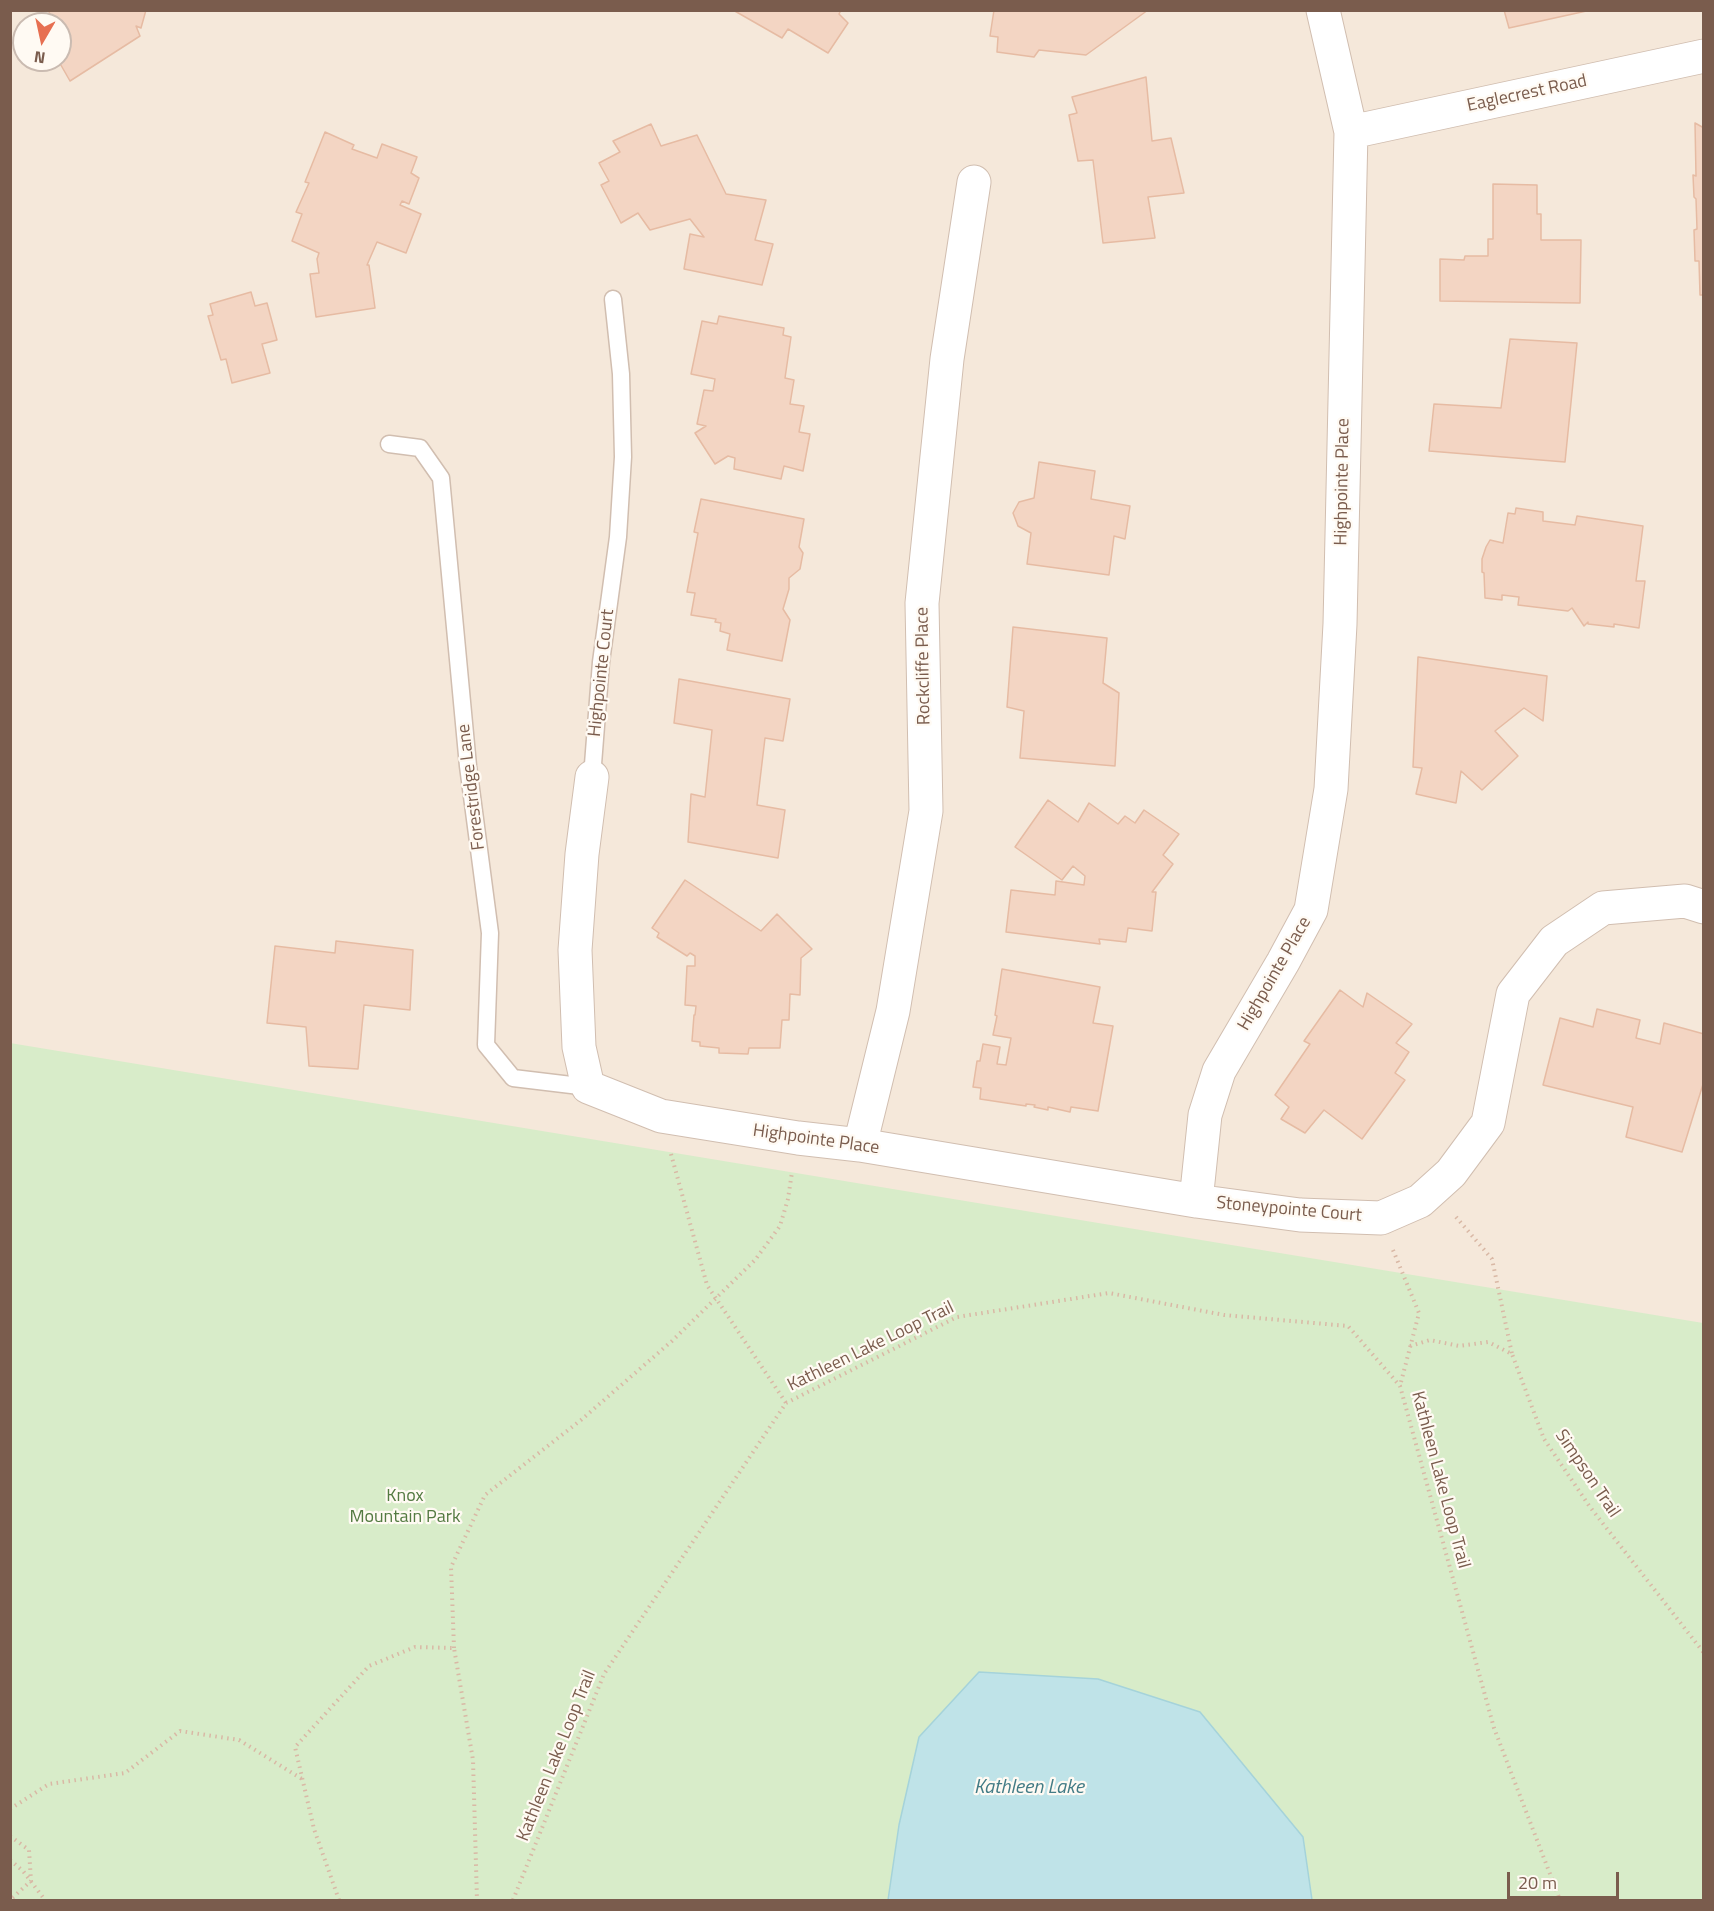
<!DOCTYPE html>
<style>
body{margin:0}
#map{position:relative;width:1714px;height:1911px;overflow:hidden;background:#fdf6ec;font-family:"Titillium Web",sans-serif}
canvas{display:block}
.frame{position:absolute;inset:0;border:12px solid #7a5c4d;pointer-events:none}
.north{position:absolute;left:12px;top:12px;width:60px;height:60px;box-sizing:border-box;background:#fffaf3;border:2px solid #cabbb1;border-radius:50%;rotate:189deg;font-size:16px;font-weight:700;line-height:24px;text-align:center;color:#7a5c4d}
.north::after{content:'';display:block;margin:auto;width:21px;height:27px;background:#e76f51;clip-path:polygon(50% 0,100% 100%,50% 72%,0 100%)}
.scale{position:absolute;left:1507px;top:1872px;width:112px;height:27px;box-sizing:border-box;border:3px solid #7a5c4d;border-top:0;padding-left:8px;font-size:18px;line-height:21px;white-space:nowrap;color:#7a5c4d;-webkit-text-stroke:4px #fffaf3;paint-order:stroke}
</style>
<div id="map">
<canvas width="1714" height="1911"></canvas>
<div class="frame"></div>
<div class="north">N</div>
<div class="scale">20 m</div>
</div>
<script>
const ctx = document.querySelector('canvas').getContext('2d');
ctx.lineJoin = 'round';
function fillPath(path, color) {
  ctx.fillStyle = color;
  ctx.fill(path, 'evenodd');
}
function trace(path, color, width, dash) {
  ctx.strokeStyle = color;
  ctx.lineWidth = width;
  ctx.lineCap = dash ? 'butt' : 'round';
  ctx.setLineDash(dash || []);
  ctx.stroke(path);
}
function label(font, color, halo, rows, align = 'center') {
  ctx.font = font + ' "Titillium Web",sans-serif';
  ctx.lineWidth = 4.5;
  ctx.setLineDash([]);
  ctx.textBaseline = 'middle';
  ctx.strokeStyle = halo;
  ctx.fillStyle = color;
  for (const [text, x, y, turn = 0] of rows) {
    ctx.save();
    ctx.translate(x, y);
    ctx.rotate((+turn || 0) * Math.PI / 180);
    ctx.textAlign = isNaN(turn) ? turn : align;
    if (halo) ctx.strokeText(text, 0, 0);
    ctx.fillText(text, 0, 0);
    ctx.restore();
  }
}
fillPath(new Path2D(`
 M 11,11 L 1703,11 L 1703,1340 L 11,1114 ZM 24,24 L 60,24 L 60,60 L 24,60 Z`), '#f5e8da');
fillPath(new Path2D(`
 M 10,1043 L 1703,1323 L 1703,1900 L 11,1900 Z`), '#d8ecc9');
const water = new Path2D(`
 M 979,1672 L 1098,1679 L 1200,1712 L 1303,1837 L 1312,1900 L 888,1900 L 899,1825 L 919,1737 Z`);
fillPath(water, '#bfe3e8');
trace(water, '#a5d3da', 1.5);
const building = new Path2D(`
 M 48,10 L 146,10 L 141,28 L 136,26 L 140,36 L 70,81 L 58,60 L 60,60 L 61,50 L 60,24 L 44,24 L 43,22 L 51,16 Z
 M 733,10 L 841,10 L 839,14 L 848,23 L 828,53 L 788,29 L 782,38 Z
 M 994,10 L 1148,10 L 1086,55 L 1039,50 L 1034,57 L 997,52 L 998,37 L 990,36 Z
 M 1504,10 L 1591,10 L 1509,28 Z
 M 1146,77 L 1152,141 L 1171,138 L 1184,193 L 1148,197 L 1155,238 L 1103,243 L 1093,160 L 1078,161 L 1069,115 L 1077,113 L 1072,97 Z
 M 1695,123 L 1704,128 L 1704,295 L 1700,295 L 1699,261 L 1695,261 L 1694,230 L 1697,229 L 1696,199 L 1694,197 L 1693,175 L 1696,176 Z
 M 651,124 L 661,146 L 697,135 L 726,194 L 766,200 L 755,240 L 773,244 L 762,285 L 684,269 L 690,234 L 704,237 L 690,219 L 650,230 L 638,213 L 621,223 L 601,185 L 609,181 L 599,163 L 620,152 L 613,141 Z
 M 325,132 L 354,145 L 352,149 L 377,158 L 382,144 L 417,157 L 411,173 L 419,178 L 409,204 L 402,201 L 400,205 L 421,214 L 406,253 L 377,242 L 367,265 L 369,265 L 375,308 L 316,317 L 310,274 L 319,273 L 317,259 L 319,253 L 292,241 L 302,214 L 296,212 L 309,183 L 305,182 Z
 M 1493,184 L 1537,185 L 1537,214 L 1541,214 L 1541,240 L 1581,240 L 1580,303 L 1440,301 L 1440,259 L 1464,260 L 1465,256 L 1488,256 L 1488,239 L 1493,239 Z
 M 251,292 L 255,306 L 267,303 L 277,340 L 262,344 L 270,373 L 232,383 L 226,359 L 221,360 L 208,316 L 213,315 L 210,304 Z
 M 719,316 L 784,328 L 783,335 L 791,337 L 785,378 L 794,380 L 790,404 L 804,406 L 799,432 L 810,434 L 803,471 L 784,466 L 781,479 L 734,469 L 735,458 L 728,456 L 715,464 L 695,433 L 706,426 L 697,424 L 704,390 L 713,391 L 715,379 L 691,374 L 702,321 L 717,324 Z
 M 1510,339 L 1577,343 L 1565,462 L 1429,451 L 1434,404 L 1501,408 Z
 M 1039,462 L 1095,471 L 1091,499 L 1130,506 L 1125,539 L 1114,536 L 1109,575 L 1027,564 L 1031,533 L 1018,526 L 1013,513 L 1019,502 L 1034,498 Z
 M 701,499 L 804,519 L 799,547 L 803,553 L 800,569 L 789,578 L 789,589 L 783,609 L 790,620 L 782,661 L 727,650 L 730,634 L 720,631 L 721,623 L 715,622 L 716,619 L 691,615 L 695,593 L 687,592 L 698,533 L 694,532 Z
 M 1516,508 L 1543,512 L 1543,521 L 1575,525 L 1577,516 L 1643,526 L 1636,581 L 1645,581 L 1639,628 L 1614,624 L 1614,627 L 1588,624 L 1588,622 L 1584,626 L 1572,608 L 1568,611 L 1518,605 L 1519,597 L 1502,595 L 1502,600 L 1485,598 L 1484,573 L 1482,572 L 1482,559 L 1486,547 L 1490,540 L 1503,543 L 1508,513 L 1515,514 Z
 M 1013,627 L 1107,638 L 1103,683 L 1119,693 L 1115,766 L 1020,758 L 1024,711 L 1007,707 Z
 M 1418,657 L 1547,676 L 1543,721 L 1524,708 L 1495,731 L 1518,756 L 1482,790 L 1461,771 L 1456,803 L 1416,794 L 1422,768 L 1413,767 Z
 M 679,679 L 790,699 L 783,741 L 765,738 L 757,805 L 785,810 L 778,858 L 688,842 L 691,794 L 705,797 L 712,730 L 674,723 Z
 M 1048,800 L 1078,822 L 1089,803 L 1118,824 L 1125,816 L 1135,823 L 1144,810 L 1179,834 L 1163,855 L 1173,864 L 1152,892 L 1156,892 L 1152,931 L 1128,928 L 1126,942 L 1099,939 L 1100,944 L 1006,932 L 1011,890 L 1055,895 L 1056,881 L 1084,885 L 1085,876 L 1073,866 L 1062,880 L 1015,847 Z
 M 685,880 L 761,931 L 777,914 L 812,949 L 801,958 L 800,995 L 790,994 L 789,1020 L 782,1020 L 780,1048 L 749,1048 L 748,1054 L 719,1053 L 719,1048 L 700,1046 L 700,1042 L 692,1041 L 694,1015 L 695,1015 L 696,1006 L 685,1005 L 687,966 L 695,966 L 695,956 L 690,953 L 687,956 L 657,937 L 659,933 L 652,928 Z
 M 336,941 L 413,950 L 410,1010 L 364,1005 L 358,1069 L 309,1066 L 306,1027 L 267,1023 L 275,946 L 335,953 Z
 M 1002,969 L 1100,987 L 1093,1023 L 1113,1026 L 1098,1111 L 1071,1107 L 1070,1112 L 1048,1107 L 1048,1110 L 1034,1107 L 1035,1105 L 1026,1104 L 1026,1106 L 980,1099 L 981,1088 L 973,1087 L 977,1061 L 980,1061 L 983,1044 L 1000,1047 L 997,1064 L 1006,1065 L 1011,1038 L 993,1035 L 997,1016 L 995,1015 Z
 M 1340,990 L 1363,1007 L 1367,993 L 1412,1024 L 1396,1043 L 1409,1052 L 1395,1073 L 1405,1080 L 1362,1139 L 1324,1110 L 1305,1133 L 1281,1119 L 1289,1107 L 1275,1095 L 1310,1044 L 1304,1041 Z
 M 1597,1009 L 1640,1020 L 1636,1038 L 1660,1044 L 1664,1023 L 1704,1034 L 1704,1081 L 1682,1152 L 1626,1137 L 1633,1107 L 1543,1085 L 1560,1018 L 1593,1027 Z`);
fillPath(building, '#f3d5c3');
trace(building, '#e6bba3', 1.5);
const service = new Path2D(`
 M 389,444 L 420,448 L 441,478 L 468,766 L 490,933 L 486,1045 L 513,1078 L 588,1087
 M 592,777 L 601,662 L 618,537 L 623,457 L 621,374 L 613,299`);
const minor = new Path2D(`
 M 1351,132 L 1704,56
 M 592,777 L 582,854 L 575,950 L 579,1047 L 588,1087 L 661,1116 L 798,1138 L 860,1145 L 1196,1201 L 1300,1215 L 1381,1218 L 1420,1201 L 1451,1173 L 1488,1123 L 1513,994 L 1554,941 L 1603,908 L 1685,901 L 1704,907
 M 860,1145 L 893,1011 L 926,811 L 922,603 L 947,359 L 974,182
 M 1196,1201 L 1205,1115 L 1219,1071 L 1283,962 L 1311,910 L 1331,789 L 1340,624 L 1351,132 L 1323,10`);
trace(service, '#d1beb0', 19);
trace(minor, '#d1beb0', 35);
trace(new Path2D(`
 M 671,1154 L 707,1285 L 786,1403
 M 1456,1217 L 1492,1259 L 1512,1354
 M 1393,1250 L 1419,1313 L 1400,1386
 M 1410,1346 L 1430,1340 L 1459,1346 L 1488,1342 L 1512,1354 L 1544,1439 L 1590,1507 L 1704,1653
 M 454,1648 L 451,1567 L 485,1495 L 581,1420 L 672,1341 L 755,1260 L 780,1226 L 788,1199 L 792,1172
 M 10,1809 L 49,1784 L 125,1773 L 180,1731 L 239,1740 L 302,1779
 M 10,1836 L 29,1850 L 31,1881 L 10,1900
 M 10,1860 L 23,1871 L 45,1900
 M 339,1900 L 314,1829 L 295,1747 L 369,1666 L 415,1647 L 454,1648 L 473,1760 L 477,1900
 M 513,1900 L 604,1674 L 786,1403 L 957,1317 L 1109,1293 L 1224,1315 L 1348,1326 L 1400,1386 L 1494,1728 L 1560,1900`), '#d9b8a5', 4, [1.5, 4.5]);
trace(service, '#fff', 16);
trace(minor, '#fff', 33);
label('18px', '#7a5c4d', '#fffaf3', [
 ["Eaglecrest Road",1527,94,-12],
 ["Highpointe Place",1343,482,-89],
 ["Rockcliffe Place",924,666,-91],
 ["Highpointe Court",602,673,-84],
 ["Forestridge Lane",472,787,-97],
 ["Highpointe Place",1275,974,-60],
 ["Highpointe Place",816,1140,8],
 ["Stoneypointe Court",1289,1210,5],
 ["Kathleen Lake Loop Trail",871,1347,-26],
 ["Simpson Trail",1587,1474,56],
 ["Kathleen Lake Loop Trail",1440,1480,75],
 ["Kathleen Lake Loop Trail",557,1756,-68]
]);
label('18px', '#537a41', '#fffaf3', [
 ["Knox",405,1497],
 ["Mountain Park",405,1518]
]);
label('italic 20px', '#437c86', '#fffaf3', [
 ["Kathleen Lake",1029,1788]
]);
</script>
